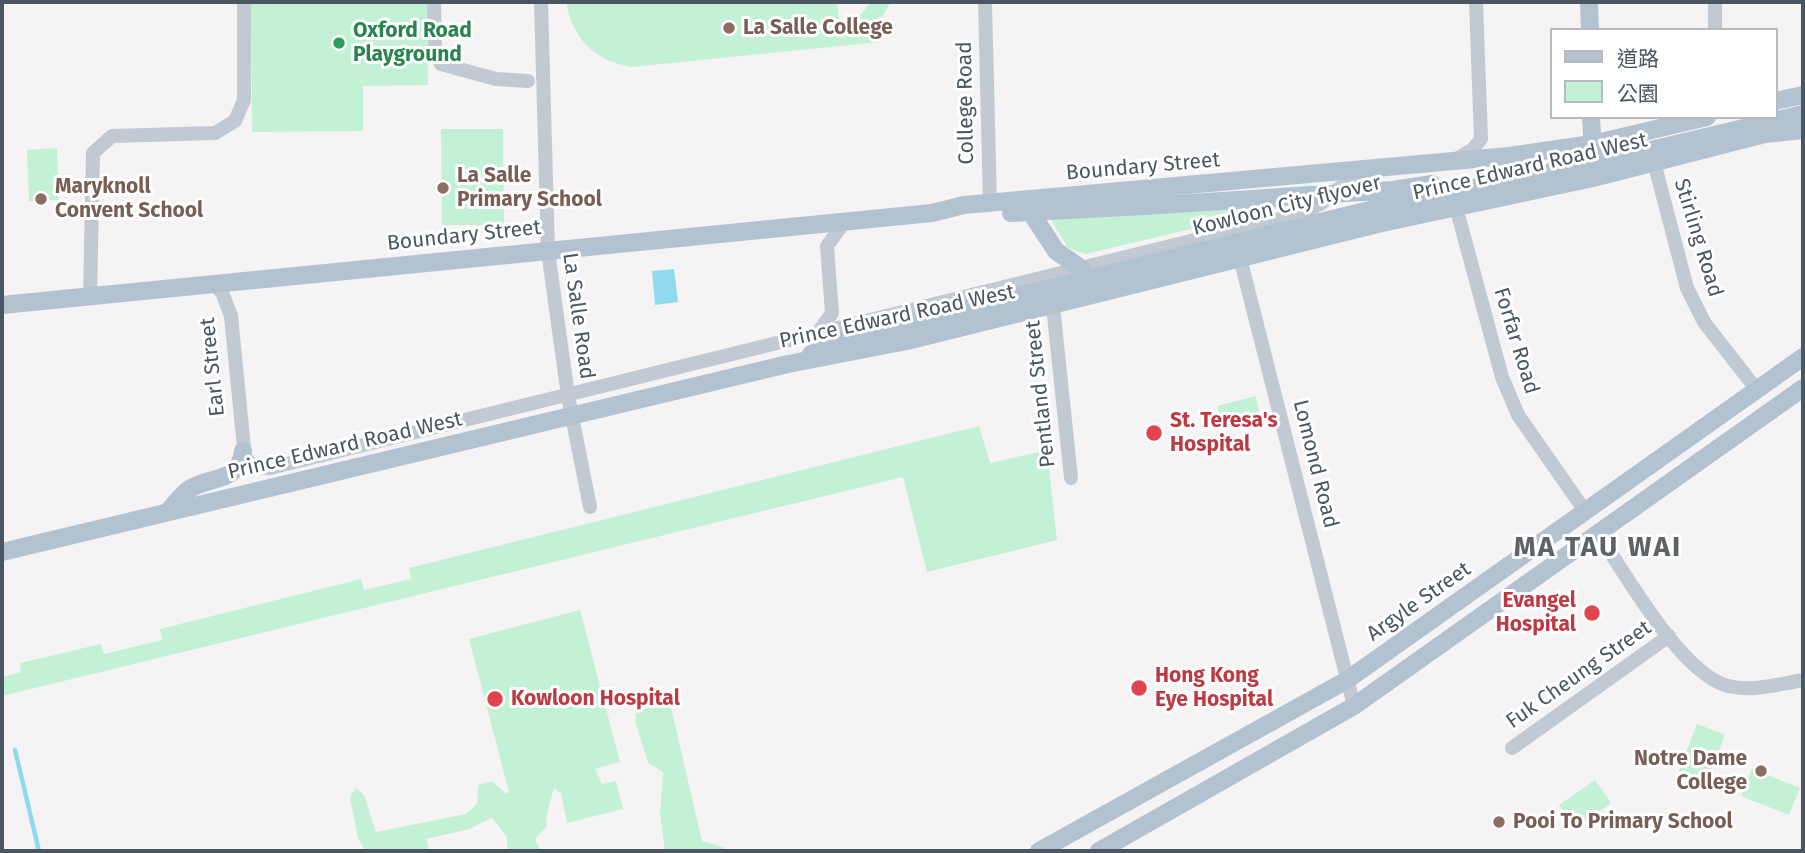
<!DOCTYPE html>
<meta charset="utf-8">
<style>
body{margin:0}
#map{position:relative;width:1805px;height:853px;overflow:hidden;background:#f5f3f3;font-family:"Fira Sans","Noto Sans TC",sans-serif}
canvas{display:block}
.frame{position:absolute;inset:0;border:4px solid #4a5661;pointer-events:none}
.legend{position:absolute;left:1550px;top:28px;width:228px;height:91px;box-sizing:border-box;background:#fff;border:2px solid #b7bbc0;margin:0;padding:9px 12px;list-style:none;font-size:21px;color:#4a5661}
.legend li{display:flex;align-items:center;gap:14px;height:35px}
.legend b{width:35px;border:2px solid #b7bbc0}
</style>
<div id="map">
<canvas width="1805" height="853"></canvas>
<div class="frame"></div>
<ul class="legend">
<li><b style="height:9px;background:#b3c2d1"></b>道路</li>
<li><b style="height:19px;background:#c3f1d5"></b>公園</li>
</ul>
</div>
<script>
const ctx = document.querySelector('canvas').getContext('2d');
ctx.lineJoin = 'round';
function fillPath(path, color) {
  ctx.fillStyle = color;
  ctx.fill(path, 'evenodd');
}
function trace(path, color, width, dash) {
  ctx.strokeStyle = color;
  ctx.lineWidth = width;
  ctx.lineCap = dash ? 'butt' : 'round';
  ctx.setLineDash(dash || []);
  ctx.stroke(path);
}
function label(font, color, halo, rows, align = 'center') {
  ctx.font = font + ' "Fira Sans",sans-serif';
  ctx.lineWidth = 6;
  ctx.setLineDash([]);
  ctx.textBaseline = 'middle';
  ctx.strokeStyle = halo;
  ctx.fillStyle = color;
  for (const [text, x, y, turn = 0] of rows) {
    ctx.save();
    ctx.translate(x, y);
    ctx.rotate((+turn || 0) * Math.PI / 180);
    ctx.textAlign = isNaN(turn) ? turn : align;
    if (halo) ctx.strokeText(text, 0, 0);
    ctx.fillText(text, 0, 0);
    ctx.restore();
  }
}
fillPath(new Path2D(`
 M 251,2 L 427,2 L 428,85 L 363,86 L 363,131 L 252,132 Z
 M 566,2 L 837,2 L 840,27 L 856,20 L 871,2 L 891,2 L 878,24 L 880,42 L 631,67 C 595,61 572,38 566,2 Z
 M 441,129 L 503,129 L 504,225 L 442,225 Z
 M 57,148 L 59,200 L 29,201 L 27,150 Z
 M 1314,185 L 1291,203 L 1279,208 L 1086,254 L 1068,248 L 1049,216 L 1143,199 Z
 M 1256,396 L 1259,412 L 1221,421 L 1217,406 Z
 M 979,426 L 990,463 L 1047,450 L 1057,540 L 927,572 L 903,477 L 2,696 L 2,677 L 21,672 L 20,663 L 101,644 L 104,654 L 162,640 L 160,629 L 361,579 L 364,590 L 411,579 L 409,568 Z
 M 580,610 L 620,762 L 595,769 L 602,784 L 616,781 L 623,809 L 567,823 L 561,793 L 554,788 L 546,817 L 547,826 L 535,839 L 541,851 L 507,851 L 507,837 L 492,818 L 469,829 L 426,839 L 430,851 L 365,851 L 358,838 L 350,797 L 356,788 L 364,795 L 376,832 L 466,814 L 477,804 L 478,785 L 492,781 L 506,794 L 509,792 L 469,639 Z
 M 670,703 L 702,841 L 723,847 L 725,851 L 665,851 L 660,814 L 663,772 L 648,763 L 635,721 L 636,710 Z
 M 1697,724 L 1725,735 L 1706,783 L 1678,773 Z
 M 1752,769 L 1800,788 L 1789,815 L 1741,796 Z
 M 1595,780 L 1611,803 L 1575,828 L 1559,805 Z`), '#c3f1d5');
fillPath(new Path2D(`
 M 674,269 L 678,302 L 655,305 L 652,271 Z`), '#90daee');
trace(new Path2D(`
 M 15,750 L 39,851`), '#90daee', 4.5);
trace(new Path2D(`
 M 434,2 L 435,52 L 441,64 L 496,79 L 528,81
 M 541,2 L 548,251 L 568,396 L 590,507
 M 985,2 L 990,203
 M 1715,2 L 1715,30
 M 1457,159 L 1473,149 L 1481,139 L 1476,2
 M 1654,162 L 1687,288 L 1704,322 L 1757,390
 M 1456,207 L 1502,377 L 1518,415 L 1585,511
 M 1238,250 L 1354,706
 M 213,284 L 222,292 L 231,316 L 245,458 L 255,467 L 270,468 L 1300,214 L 1322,203 L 1359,171
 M 90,296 L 93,153 L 112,136 L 215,133 L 235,121 L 244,100 L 244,2
 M 1053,306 L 1071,478
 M 817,334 L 832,313 L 827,246 L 845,221
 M 1597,532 C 1625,573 1681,674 1728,686 C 1753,692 1779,684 1803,680
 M 1512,748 L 1669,636`), '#c1cad2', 14);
trace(new Path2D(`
 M 1589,2 L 1590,30
 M 1775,101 L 1803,95
 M 1591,117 L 1593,153
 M 1030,211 L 1056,251 L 1082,269
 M 1011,213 L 1144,206
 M 2,305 L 932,213 L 964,205 L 1509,156 L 1592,144 L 1707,117
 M 811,354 L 849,338 L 1006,299
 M 169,510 C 175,504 181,495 188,490 C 210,475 239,484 243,451
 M 2,552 L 788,364 L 907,341 L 1382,223 L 1593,178 L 1765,134 L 1803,130
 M 1039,851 L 1347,680 L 1803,357
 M 1099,851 L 1354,706 L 1803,388`), '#b3c2d1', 18);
trace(new Path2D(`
 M 1144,206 L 1393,190 L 1432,184
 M 1006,299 L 1394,204 L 1600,162 L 1803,114`), '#b3c2d1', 18);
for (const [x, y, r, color] of [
 [729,28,7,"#8d6e63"],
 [339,43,7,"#2e9e5b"],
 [443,188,7,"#8d6e63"],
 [41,199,7,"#8d6e63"],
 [1154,433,9,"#e0444e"],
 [1592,613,9,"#e0444e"],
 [1139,688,9,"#e0444e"],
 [495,699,9,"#e0444e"],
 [1761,771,7,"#8d6e63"],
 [1499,822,7,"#8d6e63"]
]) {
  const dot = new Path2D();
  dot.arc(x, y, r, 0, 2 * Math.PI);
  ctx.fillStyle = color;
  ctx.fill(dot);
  trace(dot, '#fff', 2.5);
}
label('bold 21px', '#785e54', '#fff', [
 ["La Salle College",743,28],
 ["La Salle",457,176],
 ["Primary School",457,200],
 ["Maryknoll",55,187],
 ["Convent School",55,211],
 ["Notre Dame",1747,759,"right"],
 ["College",1747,783,"right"],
 ["Pooi To Primary School",1513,822]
], 'left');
label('bold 21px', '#27864d', '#fff', [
 ["Oxford Road",353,31],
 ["Playground",353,55]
], 'left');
label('21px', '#4a5661', '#fff', [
 ["College Road",966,103,-91],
 ["Boundary Street",1143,167,-5],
 ["Prince Edward Road West",1530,167,-13],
 ["Kowloon City flyover",1287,206,-14],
 ["Boundary Street",464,236,-6],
 ["Stirling Road",1698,238,73],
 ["La Salle Road",578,316,82],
 ["Prince Edward Road West",897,317,-12],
 ["Forfar Road",1516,341,73],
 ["Earl Street",213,367,-96],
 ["Pentland Street",1041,394,-96],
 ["Prince Edward Road West",345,446,-13],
 ["Lomond Road",1315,464,76],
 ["Argyle Street",1419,602,-35],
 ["Fuk Cheung Street",1579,675,-35]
]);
label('bold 21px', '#be3a42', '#fff', [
 ["St. Teresa's",1170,421],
 ["Hospital",1170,445],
 ["Evangel",1576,601,"right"],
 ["Hospital",1576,625,"right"],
 ["Hong Kong",1155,676],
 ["Eye Hospital",1155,700],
 ["Kowloon Hospital",511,699]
], 'left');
ctx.letterSpacing = '2px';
label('bold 28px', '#5f6368', '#fff', [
 ["MA TAU WAI",1598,548]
]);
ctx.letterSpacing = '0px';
</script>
